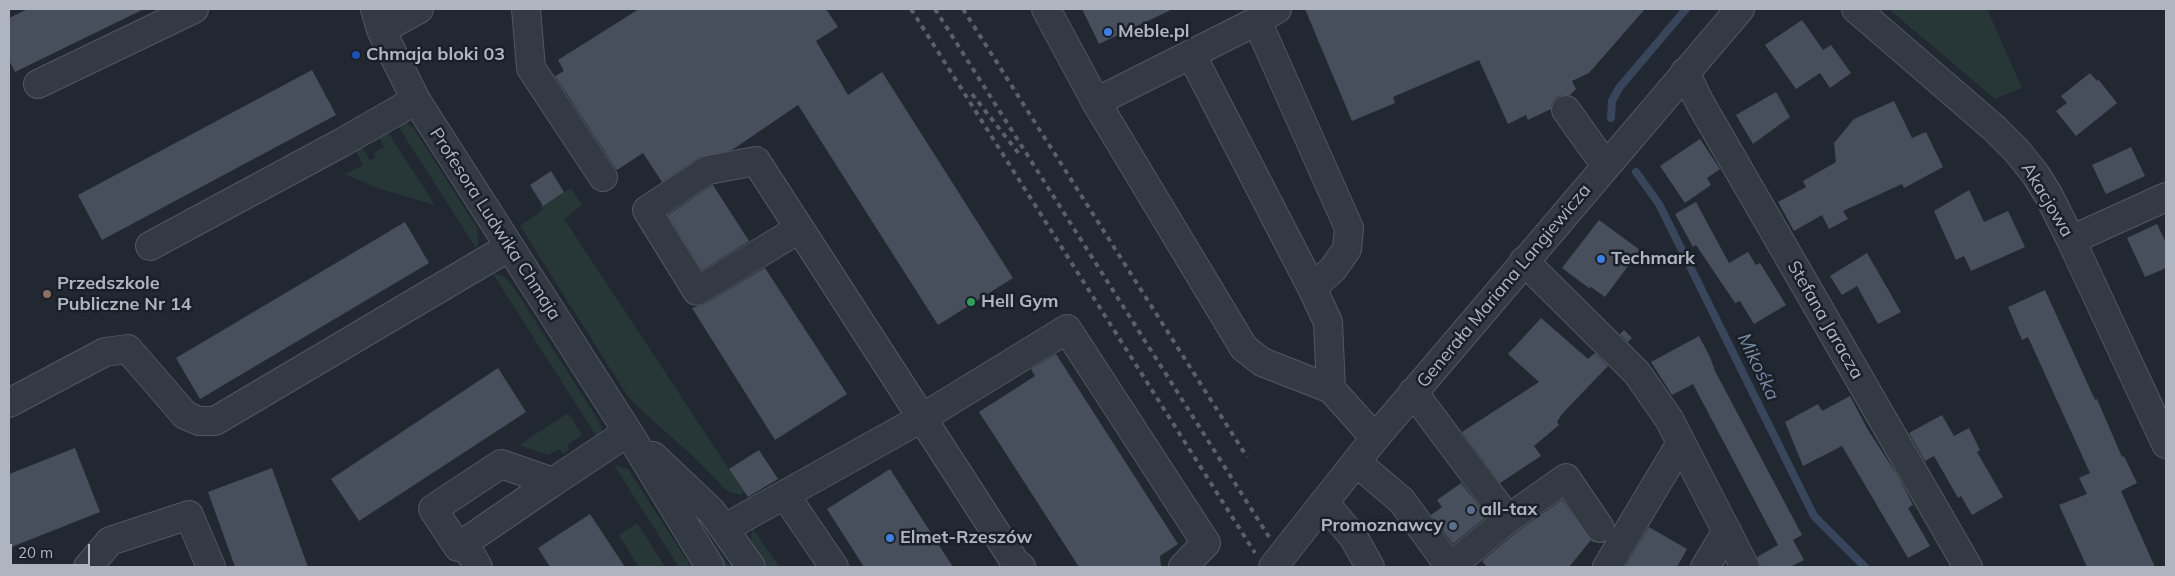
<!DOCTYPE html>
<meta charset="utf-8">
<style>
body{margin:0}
#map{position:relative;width:2175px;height:576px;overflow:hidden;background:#212832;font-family:Mulish,sans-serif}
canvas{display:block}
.frame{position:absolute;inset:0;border:10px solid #aeb4c0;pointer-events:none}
.scale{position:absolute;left:10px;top:544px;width:80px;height:22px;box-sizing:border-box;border:2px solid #aeb4c0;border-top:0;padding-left:6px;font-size:15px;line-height:18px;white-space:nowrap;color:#aeb4c0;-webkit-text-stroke:4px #1a1f28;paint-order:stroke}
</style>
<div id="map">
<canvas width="2175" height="576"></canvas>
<div class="frame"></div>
<div class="scale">20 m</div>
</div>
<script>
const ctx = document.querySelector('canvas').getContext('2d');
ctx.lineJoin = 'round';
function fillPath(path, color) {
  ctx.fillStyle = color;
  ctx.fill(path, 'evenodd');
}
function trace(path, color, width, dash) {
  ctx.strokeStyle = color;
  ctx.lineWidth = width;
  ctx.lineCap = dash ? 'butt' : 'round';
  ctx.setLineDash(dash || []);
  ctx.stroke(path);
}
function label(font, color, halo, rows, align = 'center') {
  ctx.font = font + ' Mulish,sans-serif';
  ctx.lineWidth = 5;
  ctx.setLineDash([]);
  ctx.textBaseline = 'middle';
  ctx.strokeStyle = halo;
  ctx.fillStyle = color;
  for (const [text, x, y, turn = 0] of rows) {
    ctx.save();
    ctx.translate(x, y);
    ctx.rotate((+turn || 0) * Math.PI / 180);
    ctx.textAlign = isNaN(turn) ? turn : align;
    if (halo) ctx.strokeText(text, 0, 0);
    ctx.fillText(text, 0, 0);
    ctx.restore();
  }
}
fillPath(new Path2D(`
 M 1889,9 L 1987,9 L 2022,88 L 1995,99 Z
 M 395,121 L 405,122 L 414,129 L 477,228 L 478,244 L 476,248 Z
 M 385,128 L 435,205 L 377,188 L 345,174 L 363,165 L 353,145 L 359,141 L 370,161 L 376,157 L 374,153 L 384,147 L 376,132 Z
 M 571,188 L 582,205 L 564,219 L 744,492 L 740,495 L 729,492 L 724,488 L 694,457 L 638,407 L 627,395 L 520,226 L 543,210 L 540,206 L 542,205 Z
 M 493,274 C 507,274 513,287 520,297 L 598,420 L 602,428 L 599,440 Z
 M 569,414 L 582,435 L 567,445 L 569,450 L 563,454 L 560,449 L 548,455 L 519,445 L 565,415 Z
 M 614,465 L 628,469 L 691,567 L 679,567 Z
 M 696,517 L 730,567 L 726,567 L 695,518 Z
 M 637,523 L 665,567 L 639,567 L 619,535 Z
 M 753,529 L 779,567 L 768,567 C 760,556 746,542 753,529 Z`), '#273737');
trace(new Path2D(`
 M 1611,118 L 1612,101 L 1619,88 L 1686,9
 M 1636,172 L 1659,204 L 1814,516 L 1865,567`), '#39455a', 8);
fillPath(new Path2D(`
 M 28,9 L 144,9 L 15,72 L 9,60 L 9,18 Z
 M 639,9 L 826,9 L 838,27 L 816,41 L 848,95 L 882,72 L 1013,278 L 938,325 L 798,105 L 732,150 L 700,157 L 662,182 L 643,153 L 617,170 L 555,76 L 564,71 L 558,60 Z
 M 1082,9 L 1173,9 L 1099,44 Z
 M 1305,9 L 1645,9 L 1589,73 L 1572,81 L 1576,89 L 1570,95 L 1564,95 L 1557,97 L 1552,103 L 1551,109 L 1528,120 L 1526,115 L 1508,124 L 1479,60 L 1393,97 L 1395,103 L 1352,121 Z
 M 1802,20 L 1823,50 L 1831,45 L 1851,73 L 1830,88 L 1820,73 L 1796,89 L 1765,45 Z
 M 312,70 L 336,115 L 102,240 L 78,195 Z
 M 2090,73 L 2097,81 L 2098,79 L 2117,103 L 2076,136 L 2056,111 L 2067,103 L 2061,96 Z
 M 1776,92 L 1790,117 L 1753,144 L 1736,115 Z
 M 1894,101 L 1912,138 L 1926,132 L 1943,167 L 1904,188 L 1902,184 L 1843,211 L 1848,219 L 1829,229 L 1822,215 L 1794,231 L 1778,202 L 1806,187 L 1803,181 L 1836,162 L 1834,143 L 1854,119 Z
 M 1700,139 L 1720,169 L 1707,178 L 1711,185 L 1685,203 L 1660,166 Z
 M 2131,147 L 2145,176 L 2106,194 L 2092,165 Z
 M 551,171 L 564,192 L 543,206 L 530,185 Z
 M 713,185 L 749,241 L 702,270 L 668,215 Z
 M 1969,190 L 1984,222 L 2008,211 L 2025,247 L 1971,271 L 1964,256 L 1956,260 L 1934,211 Z
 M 1696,202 L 1729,263 L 1748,252 L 1756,265 L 1760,263 L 1786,305 L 1754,324 L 1740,301 L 1735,303 L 1696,245 L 1693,247 L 1675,214 Z
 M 1599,220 L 1640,250 L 1605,297 L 1591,287 L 1589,288 L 1562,268 Z
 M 405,222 L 429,263 L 200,399 L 176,358 Z
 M 2157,224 L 2166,243 L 2166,268 L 2145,277 L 2127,238 Z
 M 1867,253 L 1901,312 L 1878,324 L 1857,286 L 1842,295 L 1830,276 Z
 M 765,268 L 847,394 L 775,440 L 692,308 L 705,304 Z
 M 2045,290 L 2095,400 L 2097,399 L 2122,457 L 2124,456 L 2137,483 L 2121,491 L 2155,567 L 2087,567 L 2059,505 L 2087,494 L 2079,478 L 2090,473 L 2028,337 L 2022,340 L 2008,307 Z
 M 1541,318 L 1588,359 L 1595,353 L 1608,366 L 1562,414 L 1557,422 L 1559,425 L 1534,446 L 1541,456 L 1500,483 L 1462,432 L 1539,382 L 1508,354 Z
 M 1624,330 L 1632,338 L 1628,342 L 1620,334 Z
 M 1699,336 L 1710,357 L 1715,371 L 1802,535 L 1793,540 L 1804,560 L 1790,567 L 1761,567 L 1757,557 L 1778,545 L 1693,384 L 1672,395 L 1651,362 Z
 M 1056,354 L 1178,544 L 1160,556 L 1161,567 L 1079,567 L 979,412 L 1035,376 L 1031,369 Z
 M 498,368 L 526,412 L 359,521 L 331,479 Z
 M 1850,396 L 1868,430 L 1898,476 L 1913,505 L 1908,508 L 1930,546 L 1908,558 L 1842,446 L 1803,466 L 1785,422 L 1818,404 L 1822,411 Z
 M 1942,415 L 1954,436 L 1969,428 L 1980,450 L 1977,452 L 2003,497 L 1972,515 L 1961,496 L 1958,498 L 1934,456 L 1925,461 L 1909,433 Z
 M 75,448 L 100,512 L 9,548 L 9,474 Z
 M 759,450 L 778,479 L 748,497 L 729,469 Z
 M 272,468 L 308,567 L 235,567 L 208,492 Z
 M 890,469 L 953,567 L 864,567 L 827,509 Z
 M 1461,483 L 1487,516 L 1453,544 L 1431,515 L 1442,507 L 1437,500 Z
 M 1562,500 L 1591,540 L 1569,567 L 1487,567 L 1482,561 L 1518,531 Z
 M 590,514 L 625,567 L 550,567 L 538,548 Z
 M 1649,527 L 1687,549 L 1677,567 L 1625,567 Z`), '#484f5c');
const minor = new Path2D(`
 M 375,9 L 381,30 L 416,100 L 628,432 L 710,567
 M 526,9 L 531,68 L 603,177
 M 1046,9 L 1096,102 L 1244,348 L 1262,362 L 1331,389 L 1375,438
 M 1856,9 L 1994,128 L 2017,151 L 2036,175 L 2049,196 L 2071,240 L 2166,444
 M 1257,21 L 1349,228 L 1347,249 L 1333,269 L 1312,288
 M 381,30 L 419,9
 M 1191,54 L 1312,288 L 1328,322 L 1331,389
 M 1685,72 L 1699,101 L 1968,567
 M 38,84 L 194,9
 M 1096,102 L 1257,21 L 1277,9
 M 1566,110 L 1606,166
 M 799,229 L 697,291 L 647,210 L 708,170 L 756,161 L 1015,562 L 1021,567
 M 2071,240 L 2166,197
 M 150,246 L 341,143 L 416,100
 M 1524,261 L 1637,373 L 1669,419 L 1745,567
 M 1413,392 L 1508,519
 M 9,403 L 105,352 L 128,349 L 185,415 L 199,421 L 215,421 L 509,247
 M 653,456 L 712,512 L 751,567
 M 1356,462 L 1402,501 L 1450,567
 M 553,482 L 458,547 L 433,509 L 501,464 L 553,482 L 628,432
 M 785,495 L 834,567
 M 1324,502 L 1354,538 L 1370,567
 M 725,528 L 922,418 L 1067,329 L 1206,543 L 1183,567
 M 464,543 L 478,567
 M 88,567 L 110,541 L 189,515 L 211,567
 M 1273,567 L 1375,438 L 1740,9
 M 1450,567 L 1508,519 L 1566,478 L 1600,528
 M 1607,567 L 1681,443
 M 1705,567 L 1727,531`);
trace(minor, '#525761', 30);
trace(minor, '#343a43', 28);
trace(new Path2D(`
 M 911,9 L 1255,553
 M 935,9 L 1269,537
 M 963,9 L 1247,457
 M 972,94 L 1020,155`), '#59606c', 4, [5, 5]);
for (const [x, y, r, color] of [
 [1108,32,5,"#3f7fe0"],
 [356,55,5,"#1a4fb4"],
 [1601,259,5,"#3f7fe0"],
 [47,294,5,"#8d6e63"],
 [971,302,5,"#2e9e5b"],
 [1471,510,5,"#5c6f8a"],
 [1453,526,5,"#5c6f8a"],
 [890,538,5,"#3f7fe0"]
]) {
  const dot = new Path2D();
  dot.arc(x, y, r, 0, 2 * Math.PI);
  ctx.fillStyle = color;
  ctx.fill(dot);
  trace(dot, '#1a1f28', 2);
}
label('bold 18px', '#aeb4c0', '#1a1f28', [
 ["Meble.pl",1118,32],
 ["Chmaja bloki 03",366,55],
 ["Techmark",1611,259],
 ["Przedszkole",57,284],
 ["Publiczne Nr 14",57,305],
 ["Hell Gym",981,302],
 ["all-tax",1481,510],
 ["Promoznawcy",1443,526,"right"],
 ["Elmet-Rzeszów",900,538]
], 'left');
label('18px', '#aeb4c0', '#1a1f28', [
 ["Akacjowa",2047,200,59],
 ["Profesora Ludwika Chmaja",495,224,57],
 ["Generała Mariana Langiewicza",1504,286,-50],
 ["Stefana Jaracza",1825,320,60]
]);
label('italic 19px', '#7a8ba5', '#1a1f28', [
 ["Mikośka",1758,367,64]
]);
</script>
